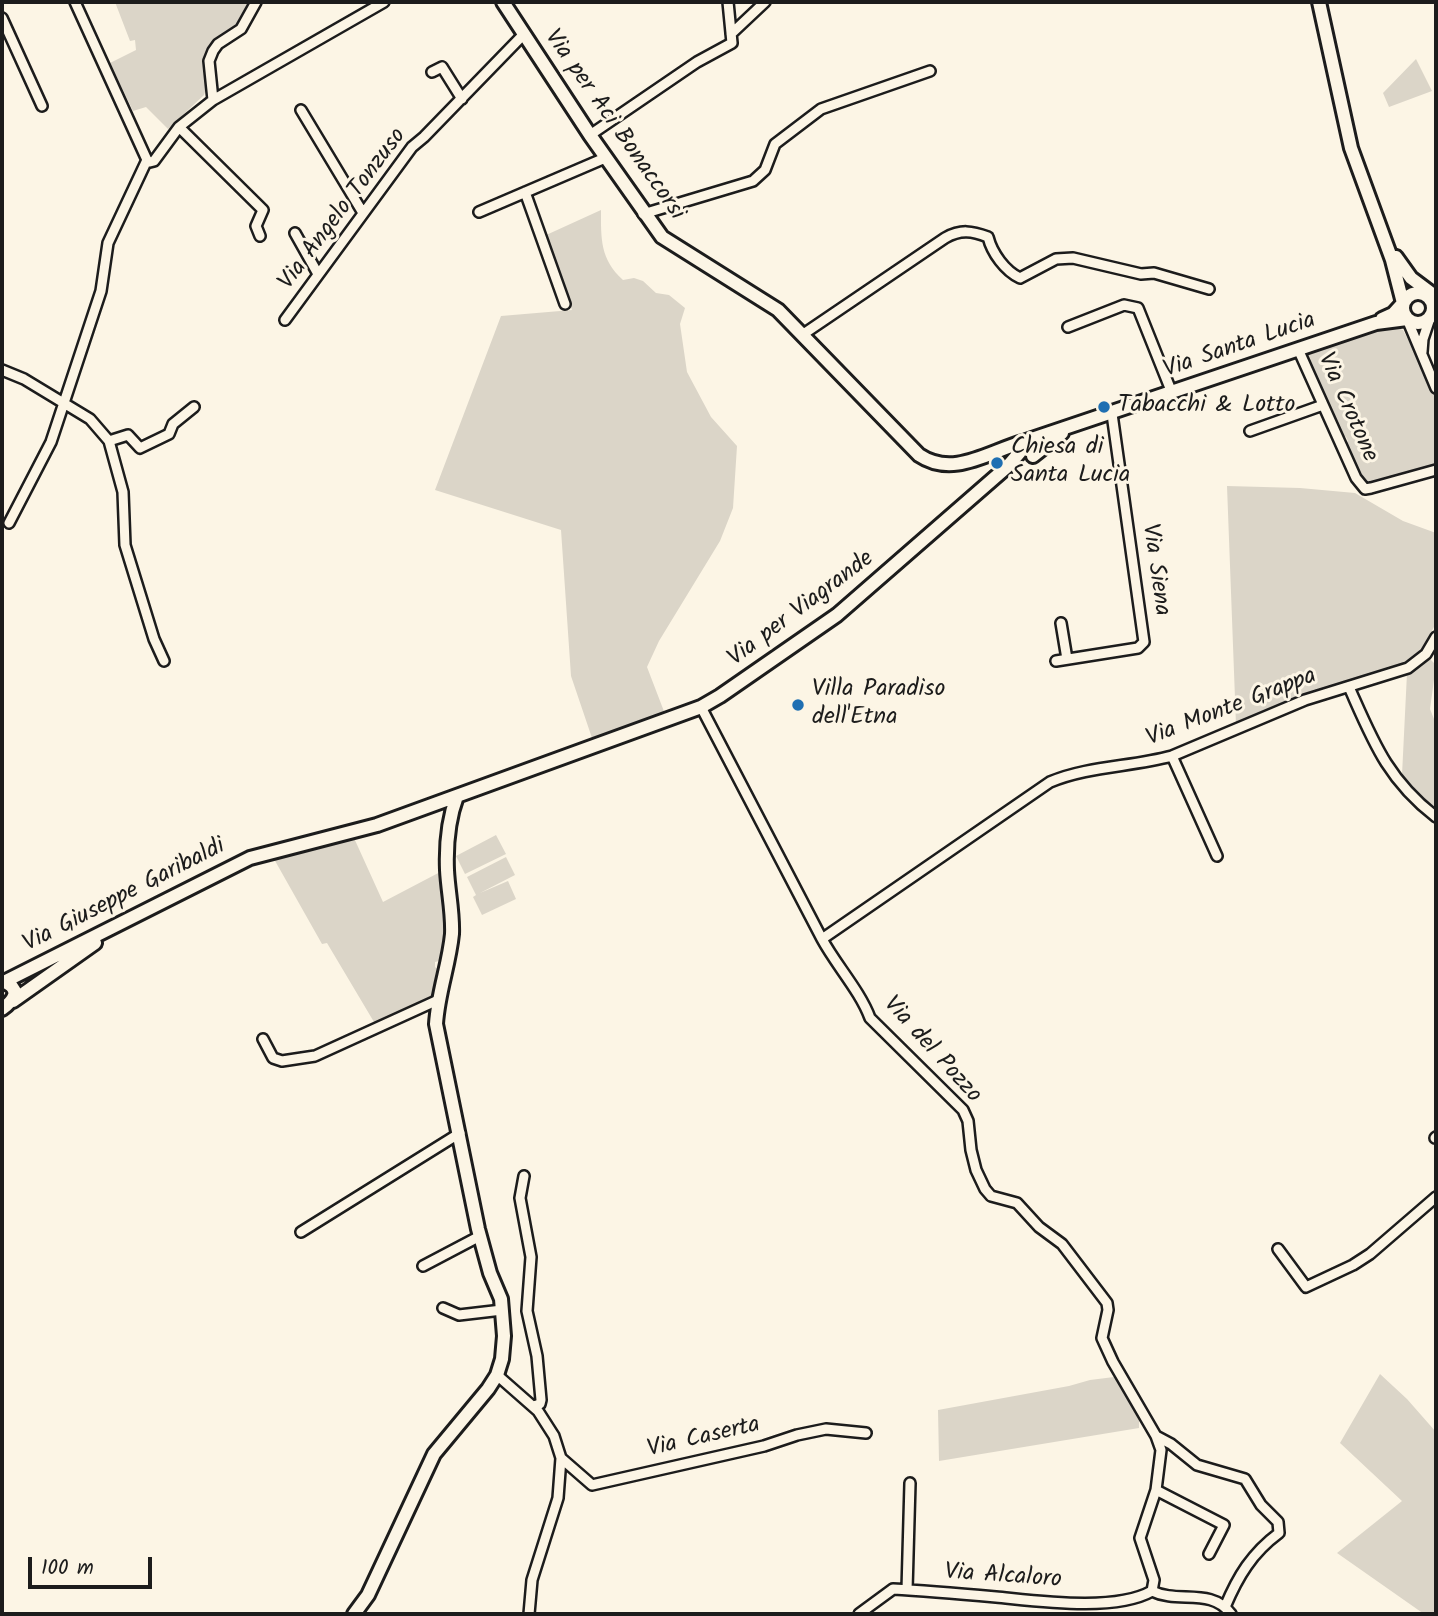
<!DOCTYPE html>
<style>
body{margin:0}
#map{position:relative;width:1438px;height:1616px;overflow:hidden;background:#fcf5e5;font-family:Kalam,sans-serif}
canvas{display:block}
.frame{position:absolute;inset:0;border:4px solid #1c1c1c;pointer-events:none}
.scale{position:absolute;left:28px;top:1557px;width:124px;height:32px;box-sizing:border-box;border:4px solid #1c1c1c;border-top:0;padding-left:9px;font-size:21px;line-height:24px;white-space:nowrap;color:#1c1c1c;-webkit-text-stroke:5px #fcf5e5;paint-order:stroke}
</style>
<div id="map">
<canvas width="1438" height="1616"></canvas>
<div class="frame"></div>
<div class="scale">100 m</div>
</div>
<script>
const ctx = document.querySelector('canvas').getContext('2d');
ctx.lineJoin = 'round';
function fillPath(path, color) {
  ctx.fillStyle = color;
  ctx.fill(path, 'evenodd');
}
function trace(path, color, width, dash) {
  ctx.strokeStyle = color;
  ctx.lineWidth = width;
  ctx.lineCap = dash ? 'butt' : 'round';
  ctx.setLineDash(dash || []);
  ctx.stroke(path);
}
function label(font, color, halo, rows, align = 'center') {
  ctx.font = font + ' Kalam,sans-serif';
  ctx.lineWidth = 6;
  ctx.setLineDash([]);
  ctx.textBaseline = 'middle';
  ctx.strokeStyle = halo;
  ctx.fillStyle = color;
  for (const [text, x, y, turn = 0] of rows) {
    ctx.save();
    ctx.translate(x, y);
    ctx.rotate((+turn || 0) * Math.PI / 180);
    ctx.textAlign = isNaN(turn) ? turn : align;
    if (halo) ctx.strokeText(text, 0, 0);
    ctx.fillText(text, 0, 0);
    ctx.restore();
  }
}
fillPath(new Path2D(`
 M 115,2 L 249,2 L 238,24 L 216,39 L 209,47 L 205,58 L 208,83 L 204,95 L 168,129 L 146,107 L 133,111 L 110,63 L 136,50 L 135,40 L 130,41 Z
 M 1416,59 L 1432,91 L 1389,107 L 1383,93 Z
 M 601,210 C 601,239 600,259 623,280 L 634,278 L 643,281 L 656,293 L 669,295 L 685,308 L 680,324 L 687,372 L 711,417 L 737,446 L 733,508 L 720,541 L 659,641 L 647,667 L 665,714 L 592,738 L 571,676 L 561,530 L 435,490 L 501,316 L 572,310 L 544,236 Z
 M 1388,325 L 1403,330 L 1436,394 L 1436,465 L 1369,484 L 1361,480 L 1345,445 L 1348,441 L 1346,437 L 1342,436 L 1307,359 L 1308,353 Z
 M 1227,486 L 1300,488 L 1355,493 L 1403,521 L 1436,533 L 1436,623 L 1422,650 L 1413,659 L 1404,664 L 1304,695 L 1236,725 Z
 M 1430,659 L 1436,665 L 1430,709 L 1436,724 L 1436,810 L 1414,790 L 1402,775 L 1407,673 Z
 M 496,835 L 506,854 L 465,874 L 456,856 Z
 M 354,838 L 383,902 L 444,870 L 449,920 L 443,960 L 435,962 L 435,967 L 441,972 L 435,996 L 377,1023 L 374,1022 L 327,943 L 322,944 L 274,859 Z
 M 506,857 L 515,875 L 480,893 L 508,881 L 516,899 L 482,915 L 473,897 L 476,895 L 467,877 Z
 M 1380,1374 L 1407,1399 L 1436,1432 L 1436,1614 L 1424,1614 L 1337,1553 L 1402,1501 L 1340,1443 Z
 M 1114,1377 L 1139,1419 L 1139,1428 L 939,1461 L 938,1410 L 1069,1386 L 1090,1380 Z`), '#dbd5c8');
const street = new Path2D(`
 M 2,18 L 42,106
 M 731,34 L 765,2
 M 432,72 L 442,67 L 462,99
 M 213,100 L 209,61 L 213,51 L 218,44 L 241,29 L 256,2
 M 301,110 L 363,213
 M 179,127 L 263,210 L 256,226 L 260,236
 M 590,135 L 697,62 L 732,43 L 728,2
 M 147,160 L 150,162 L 154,161 L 179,127 L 213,100 L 384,2
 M 525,192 L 565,304
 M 479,212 L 605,158
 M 643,214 L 753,181 L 765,170 L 775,144 L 821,109 L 930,71
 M 295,233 L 318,274
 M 1407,319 L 1436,388
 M 285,320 L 412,147 L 424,137 L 524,34
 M 1068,327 L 1124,305 L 1138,308 L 1172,393
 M 802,335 L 945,238 C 961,229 972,231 988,237 C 992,253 1005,271 1020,278 L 1056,259 L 1073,258 L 1141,274 L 1154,273 L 1209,289
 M 1298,349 L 1356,478 L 1365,489 L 1371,488 L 1436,470
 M 1422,352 L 1423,339 L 1431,315
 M 2,370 L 24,379 L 90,419 L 109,441 L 123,492 L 125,545 L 154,639 L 164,661
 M 1250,431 L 1323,405
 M 109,441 L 128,435 L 140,448 L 169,434 L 173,424 L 194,407
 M 9,523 L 51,442 L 101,291 L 108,243 L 147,160 L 75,2
 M 1061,623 L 1067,659
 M 1056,661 L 1138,648 L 1144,642 L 1112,414
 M 1349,687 C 1373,741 1387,779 1436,817
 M 701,707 L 822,939 C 836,965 860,991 870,1018 L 963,1110 L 968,1121 L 971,1150 L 976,1170 L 985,1189 L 991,1196 L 1017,1203 L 1039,1227 L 1062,1244 L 1107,1303 L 1108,1310 L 1102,1338 L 1113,1362 L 1156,1436 L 1161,1450 L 1156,1490 L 1140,1538 L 1154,1580 L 1152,1591
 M 1172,756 L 1217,856
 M 822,939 L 1050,782 C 1088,766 1131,767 1172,756 L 1305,700 L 1408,668 L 1426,654 L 1436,637
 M 263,1039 L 273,1058 L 282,1061 L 315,1056 L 438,1000
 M 1435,1138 L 1436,1137
 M 524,1176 L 520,1198 L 531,1257 L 527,1311 L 537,1356 L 541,1400 L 540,1404 L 533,1406
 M 301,1232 L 460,1133
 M 1278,1249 L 1306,1287 L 1353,1265 L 1370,1254 L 1436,1197
 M 423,1266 L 480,1236
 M 443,1308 L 459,1315 L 502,1310
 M 497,1375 L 538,1411 L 554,1436 L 561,1458 L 558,1498 L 532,1580 L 529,1614
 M 1156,1436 L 1171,1444 L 1197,1465 L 1245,1479 L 1261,1505 L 1278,1522 L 1279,1533 C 1252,1553 1238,1576 1225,1607
 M 561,1458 L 592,1485 L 764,1446 L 797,1435 L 826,1429 L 866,1433
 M 1156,1490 L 1224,1525 L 1209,1554
 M 907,1590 L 910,1483
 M 1152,1591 C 1178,1604 1211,1587 1231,1614
 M 859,1614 L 893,1589 C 928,1591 962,1594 996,1597 C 1038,1601 1115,1612 1152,1591`);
const secondary = new Path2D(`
 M 503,2 L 590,135 L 662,237 L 778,310 L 919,455 C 953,478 988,452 1023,442
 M 1319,2 L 1351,148 L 1392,260 L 1403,303 L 1393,314 L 1382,319
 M 1396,257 L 1411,278 L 1431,293
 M1403 308a15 15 0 1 1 30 0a15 15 0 1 1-30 0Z
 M 1026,441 L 1376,323 L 1407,319
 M 1033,456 L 1062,433
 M 2,983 L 250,858 L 377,825 L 701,707 L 720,696 L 837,615 L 1008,466 L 1020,452
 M 13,1001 L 95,943
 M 2,1009 C 13,1001 22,990 5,982
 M 354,1614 L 368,1595 L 434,1454 L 488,1389 L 497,1375 L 502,1359 L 504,1336 L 501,1299 L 490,1273 L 478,1229 L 436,1024 C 438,992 449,965 452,934 C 453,913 448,891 447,870 C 446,844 448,820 457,796`);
trace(street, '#1c1c1c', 14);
trace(secondary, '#1c1c1c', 18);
trace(street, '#fcf5e5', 9);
trace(secondary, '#fcf5e5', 12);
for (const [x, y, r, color] of [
 [1104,407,7,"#1f6fb2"],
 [997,463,7,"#1f6fb2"],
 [798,705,7,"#1f6fb2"]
]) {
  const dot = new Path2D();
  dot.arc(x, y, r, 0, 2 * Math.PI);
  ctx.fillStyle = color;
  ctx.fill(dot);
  trace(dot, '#fcf5e5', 2.5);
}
label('24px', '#1c1c1c', '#fcf5e5', [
 ["Via per Aci Bonaccorsi",613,126,55],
 ["Via Angelo Tonzuso",344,210,-53],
 ["Via Santa Lucia",1240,347,-19],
 ["Via Crotone",1346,408,66],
 ["Via Siena",1154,570,82],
 ["Via per Viagrande",802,610,-37],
 ["Via Monte Grappa",1232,709,-21],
 ["Via Giuseppe Garibaldi",125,897,-27],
 ["Via del Pozzo",931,1051,48],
 ["Via Caserta",704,1439,-13],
 ["Via Alcaloro",1003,1578,4]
]);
label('24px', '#1c1c1c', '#fcf5e5', [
 ["Tabacchi & Lotto",1118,407],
 ["Chiesa di",1011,449],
 ["Santa Lucia",1011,477],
 ["Villa Paradiso",812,691],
 ["dell'Etna",812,719]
], 'left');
</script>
